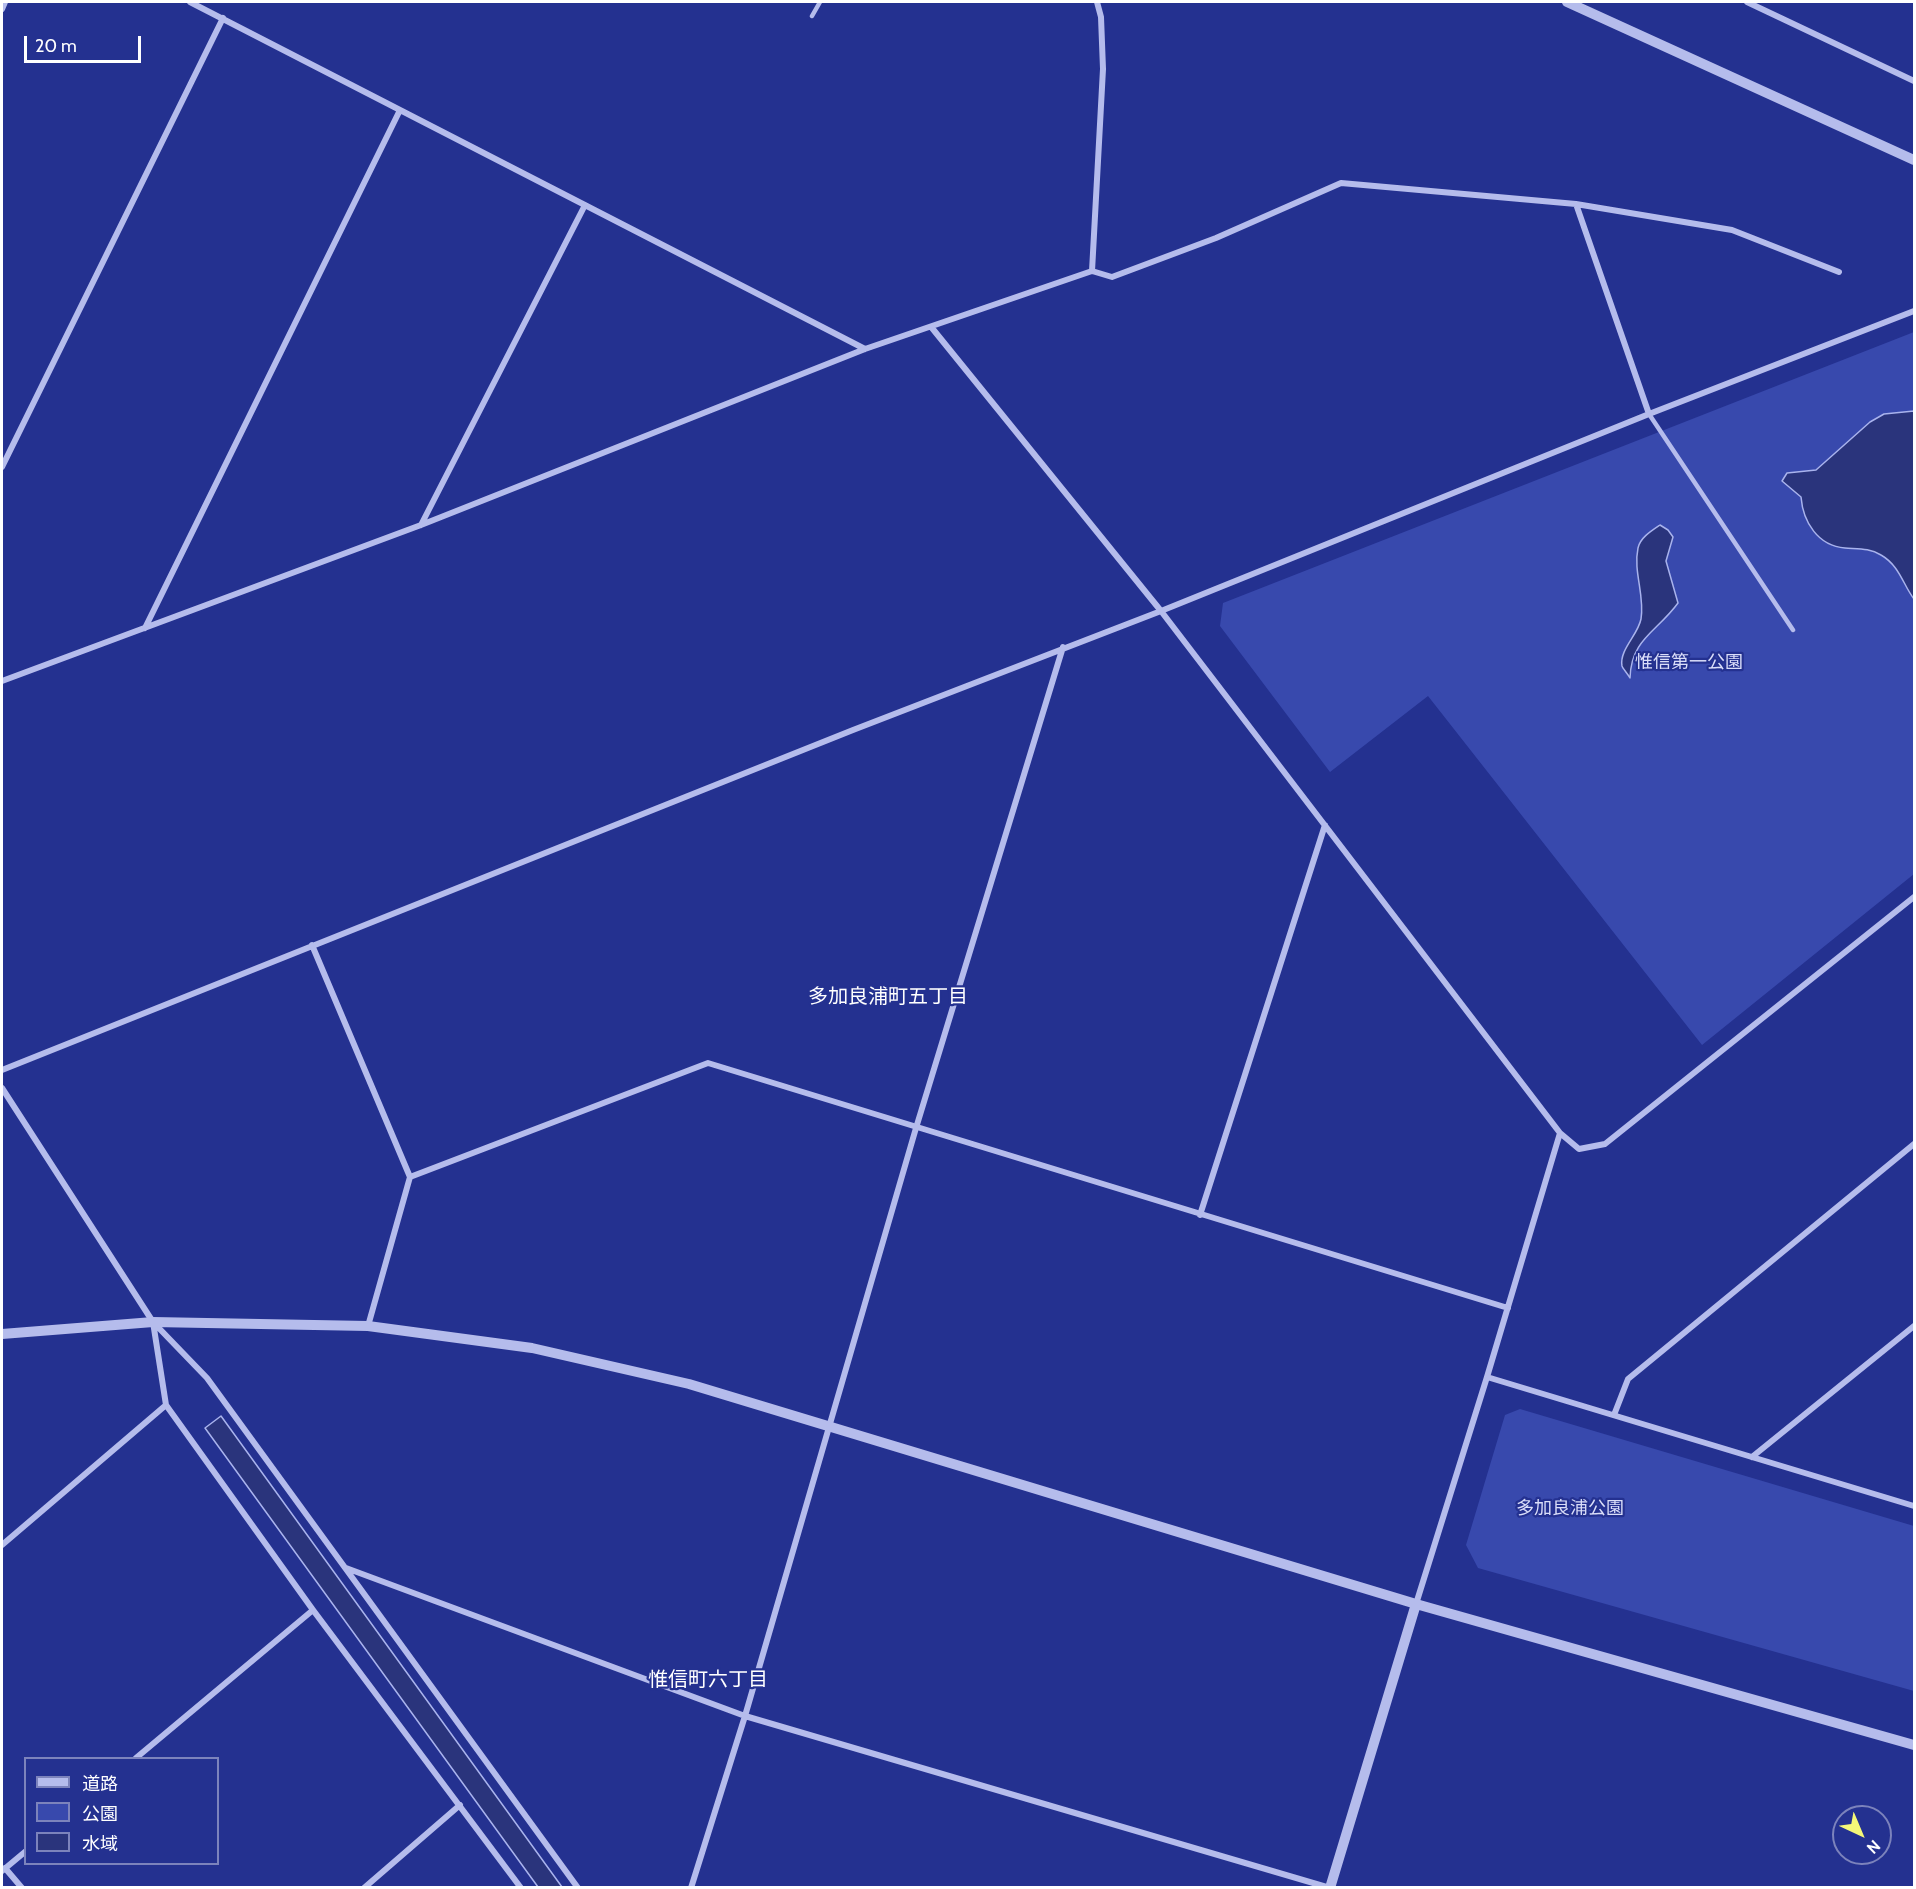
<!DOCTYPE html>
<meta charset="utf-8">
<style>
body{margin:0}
#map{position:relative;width:1916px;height:1889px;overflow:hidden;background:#243190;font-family:Cabin,"Noto Sans JP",sans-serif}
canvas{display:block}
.frame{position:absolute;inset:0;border:3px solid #fff;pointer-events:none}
.legend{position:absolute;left:24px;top:1757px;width:195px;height:108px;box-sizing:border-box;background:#243190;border:2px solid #7c83bc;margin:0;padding:8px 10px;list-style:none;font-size:18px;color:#fff}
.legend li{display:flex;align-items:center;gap:12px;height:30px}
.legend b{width:30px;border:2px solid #7c83bc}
.north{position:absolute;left:1832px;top:1805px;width:60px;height:60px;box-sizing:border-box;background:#243190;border:2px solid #7c83bc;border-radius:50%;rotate:136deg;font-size:16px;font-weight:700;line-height:24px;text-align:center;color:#fff}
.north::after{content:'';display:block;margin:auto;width:21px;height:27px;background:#f4f778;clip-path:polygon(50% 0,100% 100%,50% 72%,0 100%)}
.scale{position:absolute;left:24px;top:36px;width:117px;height:27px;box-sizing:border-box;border:3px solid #fff;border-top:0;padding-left:8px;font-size:18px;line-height:21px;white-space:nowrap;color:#fff;-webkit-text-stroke:4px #243190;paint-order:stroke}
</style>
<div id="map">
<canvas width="1916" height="1889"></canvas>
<div class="frame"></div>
<ul class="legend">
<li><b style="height:8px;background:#b5bcec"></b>道路</li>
<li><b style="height:16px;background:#3849ad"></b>公園</li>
<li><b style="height:16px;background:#2a347c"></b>水域</li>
</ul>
<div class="north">N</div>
<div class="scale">20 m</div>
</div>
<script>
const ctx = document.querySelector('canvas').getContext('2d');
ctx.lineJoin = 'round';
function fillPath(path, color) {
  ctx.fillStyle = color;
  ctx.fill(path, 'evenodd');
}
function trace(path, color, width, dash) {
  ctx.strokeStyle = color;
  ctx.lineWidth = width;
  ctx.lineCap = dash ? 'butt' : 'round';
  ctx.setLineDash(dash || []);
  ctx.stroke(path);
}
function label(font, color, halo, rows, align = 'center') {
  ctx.font = font + ' Cabin,"Noto Sans JP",sans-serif';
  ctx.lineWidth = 4.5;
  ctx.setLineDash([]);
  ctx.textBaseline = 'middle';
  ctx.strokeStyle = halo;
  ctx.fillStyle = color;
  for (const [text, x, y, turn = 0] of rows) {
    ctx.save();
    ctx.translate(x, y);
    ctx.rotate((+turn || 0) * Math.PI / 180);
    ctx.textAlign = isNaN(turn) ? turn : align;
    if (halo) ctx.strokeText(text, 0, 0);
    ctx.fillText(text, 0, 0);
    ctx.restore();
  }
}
fillPath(new Path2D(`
 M 1914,332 L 1914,874 L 1702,1045 L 1428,696 L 1330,772 L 1220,626 L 1223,603 Z
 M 1520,1409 L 1914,1526 L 1914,1691 L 1478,1568 L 1466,1545 L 1505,1415 Z`), '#3849ad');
const water = new Path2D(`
 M 1914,411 L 1914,599 C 1903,585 1900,566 1881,555 C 1870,548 1858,549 1845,548 C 1818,546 1803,522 1801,497 L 1782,481 L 1787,473 L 1816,470 L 1870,422 L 1884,414 Z
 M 1660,525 L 1668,530 L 1673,537 L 1666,561 L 1678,603 C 1657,632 1631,639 1630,678 C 1628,674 1623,669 1622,666 C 1619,650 1638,635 1641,619 C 1645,595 1633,572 1638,548 C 1640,538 1651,531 1660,525 Z
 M 221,1416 L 562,1887 L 538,1887 L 205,1428 Z`);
fillPath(water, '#2a347c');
trace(water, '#a9b3ed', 1.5);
trace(new Path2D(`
 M 812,16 L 820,2
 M 1649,414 L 1793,630`), '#b5bcec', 4.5);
trace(new Path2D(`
 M 190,2 L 865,349
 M 1747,2 L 1914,81
 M 2,9 L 5,2
 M 1576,204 L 1649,414
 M 1092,271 L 1112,277 L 1216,238 L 1341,183 L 1576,204 L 1732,230 L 1839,272
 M 932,328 L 1161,611 L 1560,1133 L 1579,1149 L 1605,1144 L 1914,897
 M 2,467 L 223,18
 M 421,525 L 585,205
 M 145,628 L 400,110
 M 2,681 L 421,525 L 865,349 L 1092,271 L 1103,69 L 1101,17 L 1097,2
 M 312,945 L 410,1177 L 368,1326
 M 2,1070 L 853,730 L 1161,611 L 1649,414 L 1914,311
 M 2,1088 L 153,1322 L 207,1378 L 578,1888
 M 410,1177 L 708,1063 L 1508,1308
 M 1200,1215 L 1325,825
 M 153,1322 L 166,1405 L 313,1610 L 521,1888
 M 1487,1377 L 1914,1506
 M 1614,1415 L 1628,1379 L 1914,1144
 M 1752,1457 L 1914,1326
 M 2,1545 L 166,1405
 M 346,1568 L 745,1716 L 1330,1888
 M 1416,1604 L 1487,1377 L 1560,1133
 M 136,1758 L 313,1610
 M 5,1868 L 22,1888
 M 2,1871 L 26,1851
 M 364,1888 L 460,1805
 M 691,1888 L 745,1716 L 916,1128 L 1063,647`), '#b5bcec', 6);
trace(new Path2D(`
 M 1567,2 L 1914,160
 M 2,1334 L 153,1322 L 368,1326 L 532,1348 L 689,1384 L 1416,1604 L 1914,1745
 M 1330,1888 L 1416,1604`), '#b5bcec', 10);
label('18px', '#dadef9', '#243190', [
 ["惟信第一公園",1689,663],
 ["多加良浦公園",1570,1509]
]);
label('20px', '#fff', '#243190', [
 ["多加良浦町五丁目",888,997],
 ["惟信町六丁目",708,1680]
]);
</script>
